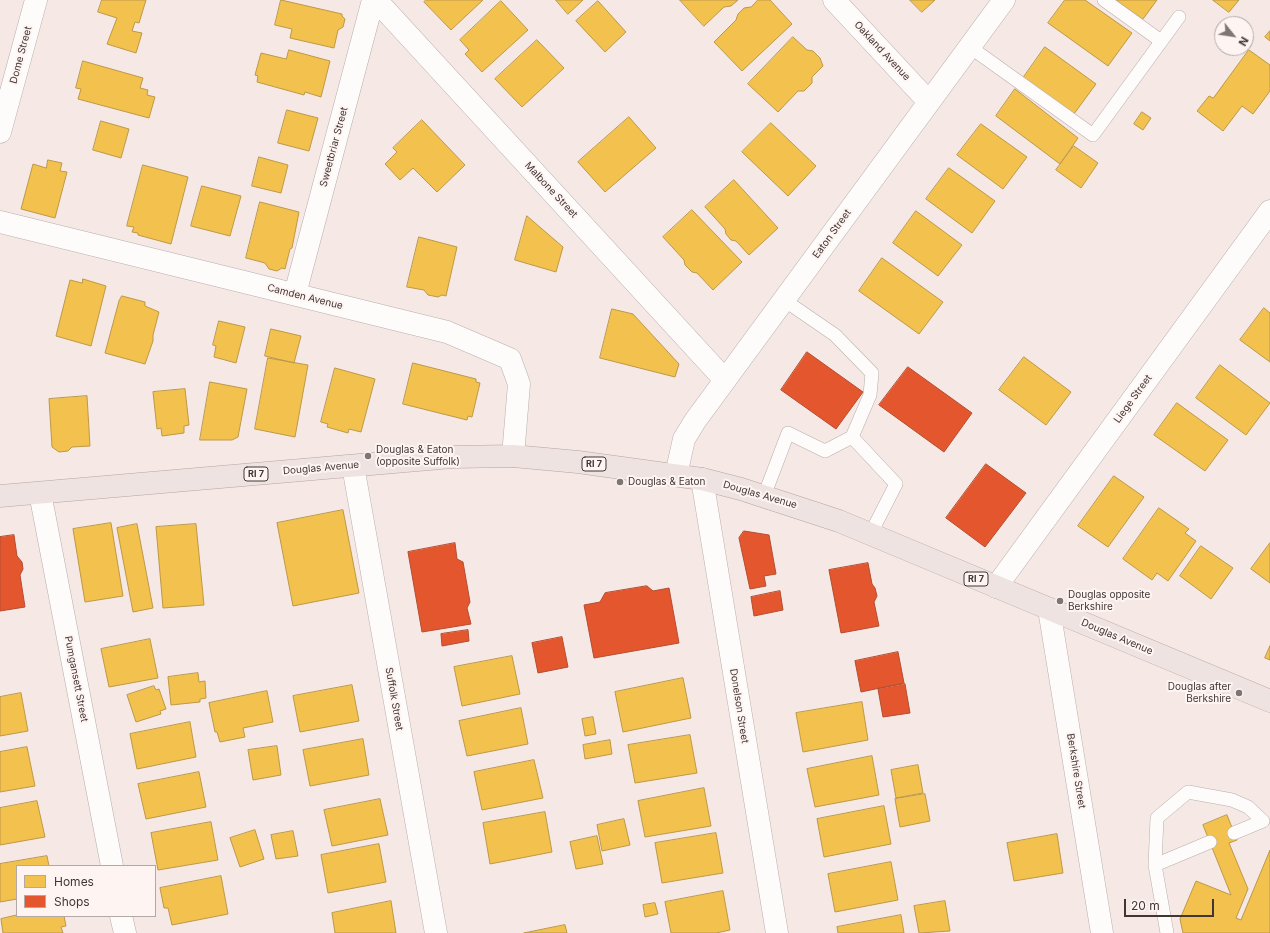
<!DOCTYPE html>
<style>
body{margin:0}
#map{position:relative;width:1270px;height:933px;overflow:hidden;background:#f5e8e5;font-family:Inter,sans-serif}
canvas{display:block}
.legend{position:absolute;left:16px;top:865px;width:140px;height:52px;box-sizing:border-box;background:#fef5f3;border:1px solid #b2a9a7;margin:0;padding:5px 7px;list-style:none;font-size:12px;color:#403735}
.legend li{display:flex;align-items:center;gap:8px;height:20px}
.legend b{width:20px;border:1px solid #b2a9a7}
.north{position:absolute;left:1214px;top:16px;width:40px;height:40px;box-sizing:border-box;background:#fef5f3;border:1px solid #b2a9a7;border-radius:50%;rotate:120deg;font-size:11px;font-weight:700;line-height:16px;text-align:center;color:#403735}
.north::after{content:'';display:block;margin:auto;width:14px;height:18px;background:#7f7573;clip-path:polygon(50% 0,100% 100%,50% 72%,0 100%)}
.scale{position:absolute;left:1124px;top:899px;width:90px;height:18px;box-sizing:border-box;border:2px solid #403735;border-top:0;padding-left:5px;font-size:12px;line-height:14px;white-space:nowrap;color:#403735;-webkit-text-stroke:3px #fef5f3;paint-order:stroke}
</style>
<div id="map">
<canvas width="1270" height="933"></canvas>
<ul class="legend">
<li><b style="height:11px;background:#f2c14e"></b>Homes</li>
<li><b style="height:11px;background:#e4572e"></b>Shops</li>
</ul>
<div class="north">N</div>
<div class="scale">20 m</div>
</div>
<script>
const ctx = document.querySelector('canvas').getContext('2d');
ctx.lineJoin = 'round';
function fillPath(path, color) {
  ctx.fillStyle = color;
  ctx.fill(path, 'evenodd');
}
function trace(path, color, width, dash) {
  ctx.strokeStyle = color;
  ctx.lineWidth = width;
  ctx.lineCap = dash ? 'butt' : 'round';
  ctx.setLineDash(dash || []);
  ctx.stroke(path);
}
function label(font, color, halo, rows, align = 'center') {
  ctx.font = font + ' Inter,sans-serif';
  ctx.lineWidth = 4;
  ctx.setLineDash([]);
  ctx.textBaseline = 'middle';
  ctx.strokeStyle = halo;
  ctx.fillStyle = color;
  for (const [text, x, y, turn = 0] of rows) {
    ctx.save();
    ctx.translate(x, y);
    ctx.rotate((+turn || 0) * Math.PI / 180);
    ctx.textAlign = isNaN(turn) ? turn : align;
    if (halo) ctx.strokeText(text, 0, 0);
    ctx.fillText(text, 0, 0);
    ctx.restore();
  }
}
const homes = new Path2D(`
 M 102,0 L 146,0 L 139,23 L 135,22 L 132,31 L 142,33 L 136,53 L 107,44 L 117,18 L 98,12 Z
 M 281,0 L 342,14 L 342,16 L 345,19 L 343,27 L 338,30 L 334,48 L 290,38 L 292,29 L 275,25 Z
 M 426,0 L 483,0 L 451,30 L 424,2 Z
 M 556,0 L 583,0 L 568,14 Z
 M 680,0 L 738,0 L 731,6 L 724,7 L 704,26 Z
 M 758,0 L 770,0 L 792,24 L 742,71 L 714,42 L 736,20 L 738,14 L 744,8 L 751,7 Z
 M 910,0 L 935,0 L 922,12 Z
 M 1065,0 L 1085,0 L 1132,33 L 1108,66 L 1048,23 Z
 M 1116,0 L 1157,0 L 1143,19 Z
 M 1213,0 L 1239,0 L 1229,12 Z
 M 501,1 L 528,30 L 482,72 L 465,54 L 469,50 L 460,40 Z
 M 598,1 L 626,32 L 605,52 L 576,21 Z
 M 1270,31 L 1270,41 L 1265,37 Z
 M 793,37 L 807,50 L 813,51 L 820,58 L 823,66 L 812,77 L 812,83 L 804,91 L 798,91 L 778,112 L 748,84 Z
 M 537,40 L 564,68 L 522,107 L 495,79 Z
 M 1045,47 L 1096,84 L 1071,118 L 1021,81 Z
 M 289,50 L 330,61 L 321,97 L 305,92 L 304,95 L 257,82 L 258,76 L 255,75 L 261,53 L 286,59 Z
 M 1249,50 L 1270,65 L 1270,91 L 1253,114 L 1242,106 L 1223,131 L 1197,111 L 1209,96 L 1213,98 Z
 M 83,61 L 143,78 L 140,88 L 148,90 L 147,95 L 155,97 L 149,118 L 78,99 L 81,89 L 76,88 Z
 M 1015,89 L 1078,138 L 1060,164 L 996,116 Z
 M 287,110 L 318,118 L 309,151 L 278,143 Z
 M 1142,112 L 1151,118 L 1143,130 L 1134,124 Z
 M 629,117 L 656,148 L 605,192 L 578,162 Z
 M 422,120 L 465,165 L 437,192 L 413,168 L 400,180 L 385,164 L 397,152 L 393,148 Z
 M 101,121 L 129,129 L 121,158 L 93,150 Z
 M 771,123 L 816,166 L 788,196 L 742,152 Z
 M 981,124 L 1027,157 L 1003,189 L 957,155 Z
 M 1074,146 L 1098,163 L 1081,188 L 1056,170 Z
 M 259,157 L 288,165 L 281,193 L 252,186 Z
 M 48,160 L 62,163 L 60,171 L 67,172 L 55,218 L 21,209 L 33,164 L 46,168 Z
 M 143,165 L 188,177 L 171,244 L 138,235 L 138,233 L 132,232 L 134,227 L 127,226 Z
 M 949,168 L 995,201 L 972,233 L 926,199 Z
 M 734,180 L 778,228 L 749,255 L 736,241 L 731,240 L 726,234 L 725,229 L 705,207 Z
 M 202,186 L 241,196 L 230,236 L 191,226 Z
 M 260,202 L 299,212 L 292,248 L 290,249 L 285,269 L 282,268 L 277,271 L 269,269 L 265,263 L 246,258 Z
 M 692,210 L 742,262 L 713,290 L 697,273 L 692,272 L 685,265 L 684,260 L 663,237 Z
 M 916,211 L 962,245 L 938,276 L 893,243 Z
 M 527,216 L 563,247 L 556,272 L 515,260 Z
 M 419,237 L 457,247 L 446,296 L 442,295 L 438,297 L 428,295 L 424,290 L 407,287 Z
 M 882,258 L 943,302 L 919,334 L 859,291 Z
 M 83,279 L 106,286 L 91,346 L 56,336 L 70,280 L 82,283 Z
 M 122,296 L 145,302 L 145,306 L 159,312 L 153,335 L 153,341 L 145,364 L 105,353 L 119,301 Z
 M 1264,308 L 1270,313 L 1270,362 L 1240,340 Z
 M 612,309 L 633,314 L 679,364 L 675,377 L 600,358 Z
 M 219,321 L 245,327 L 236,363 L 214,357 L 216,346 L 213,345 Z
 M 271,329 L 301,336 L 294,363 L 265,356 Z
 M 1024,357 L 1071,392 L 1046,425 L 999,390 Z
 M 268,358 L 308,365 L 295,437 L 255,429 Z
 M 413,363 L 476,379 L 476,382 L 480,383 L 472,417 L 468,416 L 467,420 L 403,404 Z
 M 1220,365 L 1270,403 L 1246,435 L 1196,398 Z
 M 335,368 L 375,379 L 361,432 L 349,429 L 348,433 L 327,427 L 328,424 L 321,422 Z
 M 210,382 L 247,389 L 238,437 L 232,440 L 200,440 Z
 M 185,389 L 189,425 L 184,426 L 184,433 L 162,436 L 161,428 L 157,429 L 153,392 Z
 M 87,396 L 90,446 L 72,447 L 68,451 L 59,452 L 52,447 L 49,399 Z
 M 1177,403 L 1228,440 L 1205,471 L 1154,435 Z
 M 1114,476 L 1144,497 L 1108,547 L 1078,526 Z
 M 1159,508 L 1189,529 L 1185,533 L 1196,541 L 1168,581 L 1157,573 L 1152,580 L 1123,559 Z
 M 343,510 L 359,593 L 293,606 L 277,523 Z
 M 111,523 L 123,596 L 85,602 L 73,529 Z
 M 137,524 L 153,608 L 133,612 L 117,528 Z
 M 196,524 L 204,605 L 163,608 L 156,527 Z
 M 1270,543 L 1270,583 L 1251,569 Z
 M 1201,546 L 1233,568 L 1211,599 L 1180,576 Z
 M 150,639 L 158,678 L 109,687 L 101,649 Z
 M 1270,646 L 1270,660 L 1265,658 Z
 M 512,656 L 520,694 L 462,706 L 454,667 Z
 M 198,673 L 199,682 L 205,681 L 206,698 L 200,699 L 200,702 L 171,705 L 168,677 Z
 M 683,678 L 691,718 L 623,732 L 615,692 Z
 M 352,685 L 359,721 L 300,732 L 293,696 Z
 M 154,686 L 156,690 L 159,689 L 166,709 L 160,711 L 161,714 L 136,722 L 127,695 Z
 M 267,691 L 273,722 L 243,728 L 245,737 L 220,742 L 217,732 L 215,732 L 209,703 Z
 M 21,693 L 28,731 L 0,736 L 0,697 Z
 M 862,702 L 868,740 L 803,752 L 796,713 Z
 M 521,708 L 528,744 L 467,756 L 459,721 Z
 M 593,717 L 596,734 L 585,736 L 582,719 Z
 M 190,722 L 196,757 L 137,769 L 130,734 Z
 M 690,735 L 697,773 L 635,783 L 628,745 Z
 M 363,739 L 369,775 L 310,786 L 303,750 Z
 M 610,740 L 612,754 L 585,759 L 583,745 Z
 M 277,746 L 281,775 L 253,780 L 248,750 Z
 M 27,747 L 35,786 L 0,792 L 0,752 Z
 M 872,756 L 879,795 L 815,807 L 807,769 Z
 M 534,760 L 543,798 L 482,810 L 474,772 Z
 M 918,765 L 923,793 L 896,798 L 891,770 Z
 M 199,772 L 206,807 L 146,819 L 138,784 Z
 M 704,788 L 711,826 L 645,837 L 638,801 Z
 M 925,794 L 930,821 L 900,827 L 895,799 Z
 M 380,799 L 388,835 L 332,846 L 324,810 Z
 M 37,801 L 45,837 L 0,845 L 0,808 Z
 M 884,806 L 891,844 L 824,857 L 817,819 Z
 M 545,812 L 552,852 L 490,864 L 483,823 Z
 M 1227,815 L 1237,840 L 1229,843 L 1248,889 L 1236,918 L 1241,920 L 1270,850 L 1270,933 L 1183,933 L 1180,919 L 1196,881 L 1231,895 L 1203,825 Z
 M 624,819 L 630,845 L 602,851 L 597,825 Z
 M 211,822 L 218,860 L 158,870 L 151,833 Z
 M 255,830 L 264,859 L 240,867 L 230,838 Z
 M 293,831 L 298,856 L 276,859 L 271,835 Z
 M 716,833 L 723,873 L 662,883 L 655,843 Z
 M 1057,834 L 1063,873 L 1014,881 L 1007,843 Z
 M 597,836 L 603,864 L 576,869 L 570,842 Z
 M 379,844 L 386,882 L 328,893 L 321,855 Z
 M 47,856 L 49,866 L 17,866 L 17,899 L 0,902 L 0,864 Z
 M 891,862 L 898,900 L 835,912 L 828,874 Z
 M 221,876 L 228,914 L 172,925 L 168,908 L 164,908 L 160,888 Z
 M 723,891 L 730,930 L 716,933 L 671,933 L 665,902 Z
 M 391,901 L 396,933 L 335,933 L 332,913 Z
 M 945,901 L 950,931 L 919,933 L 914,906 Z
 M 655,903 L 658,914 L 645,917 L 643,905 Z
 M 17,915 L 64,916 L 66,926 L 61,927 L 63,933 L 3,933 L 1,919 Z
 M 901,915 L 904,933 L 838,933 L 837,927 Z
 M 565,925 L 567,933 L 524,933 Z`);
fillPath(homes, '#f2c14e');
trace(homes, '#bd9846', 1);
const shops = new Path2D(`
 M 807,352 L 863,392 L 836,429 L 781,390 Z
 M 908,367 L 972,413 L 944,452 L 879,405 Z
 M 986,464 L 1026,493 L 985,547 L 946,518 Z
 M 744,531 L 769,535 L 776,574 L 764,576 L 766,586 L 750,589 L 739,538 Z
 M 14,535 L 17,556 L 22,562 L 23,569 L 20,575 L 25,607 L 0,611 L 0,537 Z
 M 455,543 L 457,559 L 463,562 L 470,602 L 467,608 L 471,624 L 422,632 L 408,552 Z
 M 868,563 L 872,584 L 875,588 L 877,596 L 874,602 L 879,626 L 841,633 L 829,570 Z
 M 647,586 L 653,591 L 669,588 L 679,643 L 594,658 L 584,605 L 600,602 L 605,593 Z
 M 780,591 L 783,610 L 754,616 L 751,597 Z
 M 468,630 L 469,641 L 442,646 L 441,634 Z
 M 562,637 L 568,667 L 538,673 L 532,643 Z
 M 898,652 L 904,683 L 861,692 L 855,661 Z
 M 905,684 L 910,713 L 883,717 L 878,689 Z`);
fillPath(shops, '#e4572e');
trace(shops, '#b34d30', 1);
const service = new Path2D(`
 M 1104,0 L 1161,41
 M 970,47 L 1093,135 L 1179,17
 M 852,437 L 896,484 L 870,535
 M 764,496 L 788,433 L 825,451 L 852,437 L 870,395 L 872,373 L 835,335 L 784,300
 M 1155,865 L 1210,842
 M 1167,933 L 1155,865 L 1157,818 L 1188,792 L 1232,800 L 1248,807 L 1263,821 L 1234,833`);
const minor = new Path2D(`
 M 376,0 L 725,380
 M 0,132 L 36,0
 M 0,222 L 447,332 L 510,359 L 519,384 L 513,456
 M 295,294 L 373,0
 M 353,466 L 436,933
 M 702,479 L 777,933
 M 40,493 L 112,866
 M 996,587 L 1270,211
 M 1049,609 L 1102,933
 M 121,916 L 125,933`);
const tertiary = new Path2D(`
 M 834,0 L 929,102
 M 676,475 L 684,439 L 695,421 L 1004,0`);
const primary = new Path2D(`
 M 0,496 L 452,457 L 513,456 L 578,462 L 702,479 L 741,489 L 839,521 L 1270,701`);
trace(service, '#b8aeac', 14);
trace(minor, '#b8aeac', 23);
trace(tertiary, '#b8aeac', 23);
trace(primary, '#baa39f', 23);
trace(service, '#fefcfb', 13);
trace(minor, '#fefcfb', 22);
trace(tertiary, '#fefcfb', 22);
trace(primary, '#eee3e1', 22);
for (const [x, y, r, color] of [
 [368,456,4,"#7f7573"],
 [620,482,4,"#7f7573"],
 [1060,601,4,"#7f7573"],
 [1239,693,4,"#7f7573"]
]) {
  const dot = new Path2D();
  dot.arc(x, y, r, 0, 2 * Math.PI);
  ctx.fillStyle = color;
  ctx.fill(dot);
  trace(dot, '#fef5f3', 1.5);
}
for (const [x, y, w] of [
 [594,464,24],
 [256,474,24],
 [976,579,24]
]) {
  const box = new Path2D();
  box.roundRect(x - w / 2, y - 7, w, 14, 3);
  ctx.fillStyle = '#fef5f3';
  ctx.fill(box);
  trace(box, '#403735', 1);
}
label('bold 9px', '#403735', null, [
 ["RI 7",594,464],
 ["RI 7",256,474],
 ["RI 7",976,579]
]);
label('10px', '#403735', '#fef5f3', [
 ["Oakland Avenue",882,51,47],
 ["Dome Street",21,55,-75],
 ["Sweetbriar Street",334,147,-75],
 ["Malbone Street",551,190,47],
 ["Eaton Street",832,234,-54],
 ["Camden Avenue",305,297,14],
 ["Liege Street",1133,399,-54],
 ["Douglas Avenue",321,468,-5],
 ["Douglas Avenue",760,495,16],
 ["Douglas Avenue",1117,637,23],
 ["Pumgansett Street",76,679,79],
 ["Suffolk Street",394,699,80],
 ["Donelson Street",739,706,81],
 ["Berkshire Street",1076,771,81]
]);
label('10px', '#403735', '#fef5f3', [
 ["Douglas & Eaton",376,450],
 ["(opposite Suffolk)",376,462],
 ["Douglas & Eaton",628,482],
 ["Douglas opposite",1068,595],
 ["Berkshire",1068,607],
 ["Douglas after",1231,687,"right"],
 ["Berkshire",1231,699,"right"]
], 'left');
</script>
